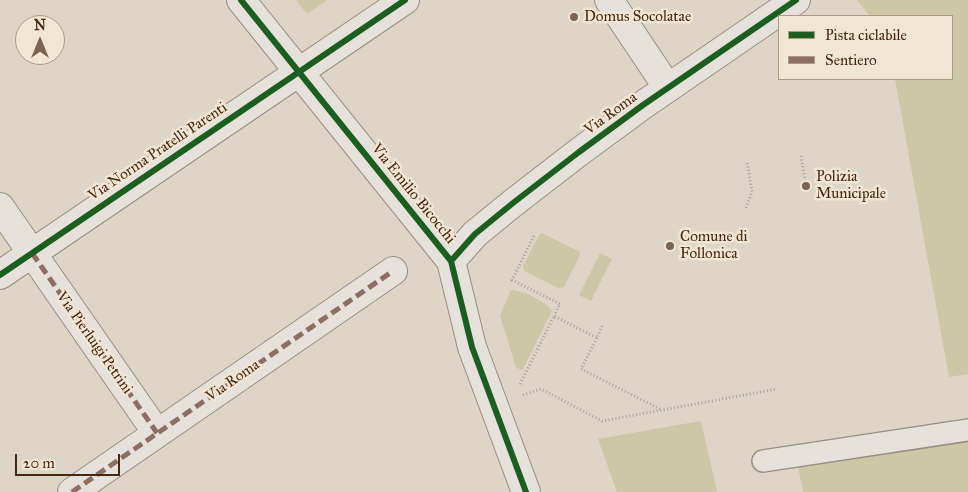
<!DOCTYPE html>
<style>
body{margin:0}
#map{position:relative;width:968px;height:492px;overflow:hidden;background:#ded5c6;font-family:"IM FELL Great Primer",serif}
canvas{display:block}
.legend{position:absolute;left:778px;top:15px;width:175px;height:65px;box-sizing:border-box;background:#f1e5d3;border:1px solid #ac9985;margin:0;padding:6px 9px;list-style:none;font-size:15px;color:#442611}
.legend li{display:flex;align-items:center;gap:10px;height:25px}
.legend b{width:25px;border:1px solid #ac9985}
.north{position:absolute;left:15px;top:15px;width:50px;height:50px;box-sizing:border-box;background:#f1e5d3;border:1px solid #ac9985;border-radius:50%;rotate:0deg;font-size:14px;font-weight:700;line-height:20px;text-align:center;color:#442611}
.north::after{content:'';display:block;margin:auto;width:18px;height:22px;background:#7a6350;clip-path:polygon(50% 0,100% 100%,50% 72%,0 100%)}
.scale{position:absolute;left:15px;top:454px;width:105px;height:22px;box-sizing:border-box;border:2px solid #442611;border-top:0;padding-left:6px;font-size:15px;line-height:18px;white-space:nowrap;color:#442611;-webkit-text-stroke:4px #f1e5d3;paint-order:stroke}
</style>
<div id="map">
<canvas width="968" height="492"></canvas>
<ul class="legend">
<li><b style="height:6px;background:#1b5e20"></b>Pista ciclabile</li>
<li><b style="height:6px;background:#8d6e63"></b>Sentiero</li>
</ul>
<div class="north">N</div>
<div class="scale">20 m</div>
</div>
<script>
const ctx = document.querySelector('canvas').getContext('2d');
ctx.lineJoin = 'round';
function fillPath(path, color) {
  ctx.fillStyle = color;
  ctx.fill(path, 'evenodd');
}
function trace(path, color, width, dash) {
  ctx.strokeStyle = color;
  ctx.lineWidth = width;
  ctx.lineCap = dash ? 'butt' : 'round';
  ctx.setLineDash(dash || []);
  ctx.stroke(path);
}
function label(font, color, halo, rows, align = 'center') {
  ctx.font = font + ' "IM FELL Great Primer",serif';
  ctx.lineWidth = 5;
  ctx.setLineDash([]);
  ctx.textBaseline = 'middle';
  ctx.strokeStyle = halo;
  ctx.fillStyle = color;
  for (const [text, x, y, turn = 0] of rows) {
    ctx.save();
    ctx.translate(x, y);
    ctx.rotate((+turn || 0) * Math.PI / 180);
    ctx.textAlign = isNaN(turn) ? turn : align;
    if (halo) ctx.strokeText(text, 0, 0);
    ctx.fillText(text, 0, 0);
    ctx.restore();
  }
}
fillPath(new Path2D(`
 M 296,0 L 327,0 L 307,14 Z
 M 857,0 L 968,0 L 968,374 L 949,377 L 895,79 L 952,79 L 952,16 L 870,16 Z
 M 542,233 L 580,252 L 580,255 L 564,287 L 558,288 L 524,271 L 523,266 L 539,235 Z
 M 600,253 L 612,259 L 591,301 L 579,295 Z
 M 511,290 C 520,289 549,303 552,311 L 523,369 L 521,370 L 516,367 L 500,316 Z
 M 701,421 L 717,492 L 617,492 L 598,439 Z
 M 968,440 L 968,492 L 803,492 L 798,466 Z`), '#ccc7a6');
const lane = new Path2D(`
 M 763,461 L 968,430`);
const street = new Path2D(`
 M 241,0 L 451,261 L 472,347 L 526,492
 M 609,0 L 668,88
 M 0,207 L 157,433
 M 451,261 L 475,234 L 513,203 L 579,152 L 643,105 L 796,0
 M 0,275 L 405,0
 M 72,492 L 393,271`);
trace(lane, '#978e83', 24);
trace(street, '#978e83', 30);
trace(new Path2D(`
 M 801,156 L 806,186
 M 746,208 L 752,192 L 747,161
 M 534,236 L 512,280 L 560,304 L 554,316
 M 597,338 L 581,369 L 662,410
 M 520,384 L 554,316 L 597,338 L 603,324
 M 523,395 L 541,389 L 602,421 L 777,389`), '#a8a29a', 3, [1, 2.5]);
trace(lane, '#e6e1da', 21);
trace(street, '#e6e1da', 28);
trace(new Path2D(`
 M 32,253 L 157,433
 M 72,492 L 393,271`), '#8d6e63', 5, [10, 5]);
trace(new Path2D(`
 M 241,0 L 451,261 L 472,347 L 526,492
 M 451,261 L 475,234 L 513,203 L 579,152 L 643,105 L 796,0
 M 0,275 L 405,0`), '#1b5e20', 6);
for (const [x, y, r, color] of [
 [574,17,5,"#7a6350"],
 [806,186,5,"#7a6350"],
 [670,246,5,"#7a6350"]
]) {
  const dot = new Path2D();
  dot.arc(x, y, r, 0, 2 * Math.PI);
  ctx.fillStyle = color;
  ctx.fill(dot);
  trace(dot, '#f1e5d3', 2);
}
label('15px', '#442611', '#f1e5d3', [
 ["Domus Socolatae",584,17],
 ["Polizia",816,177],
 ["Municipale",816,194],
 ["Comune di",680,237],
 ["Follonica",680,254]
], 'left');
label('15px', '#442611', '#f1e5d3', [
 ["Via Roma",611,114,-36],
 ["Via Norma Pratelli Parenti",158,152,-34],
 ["Via Emilio Bicocchi",413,194,51],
 ["Via Pierluigi Petrini",94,343,55],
 ["Via Roma",233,381,-35]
]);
</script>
